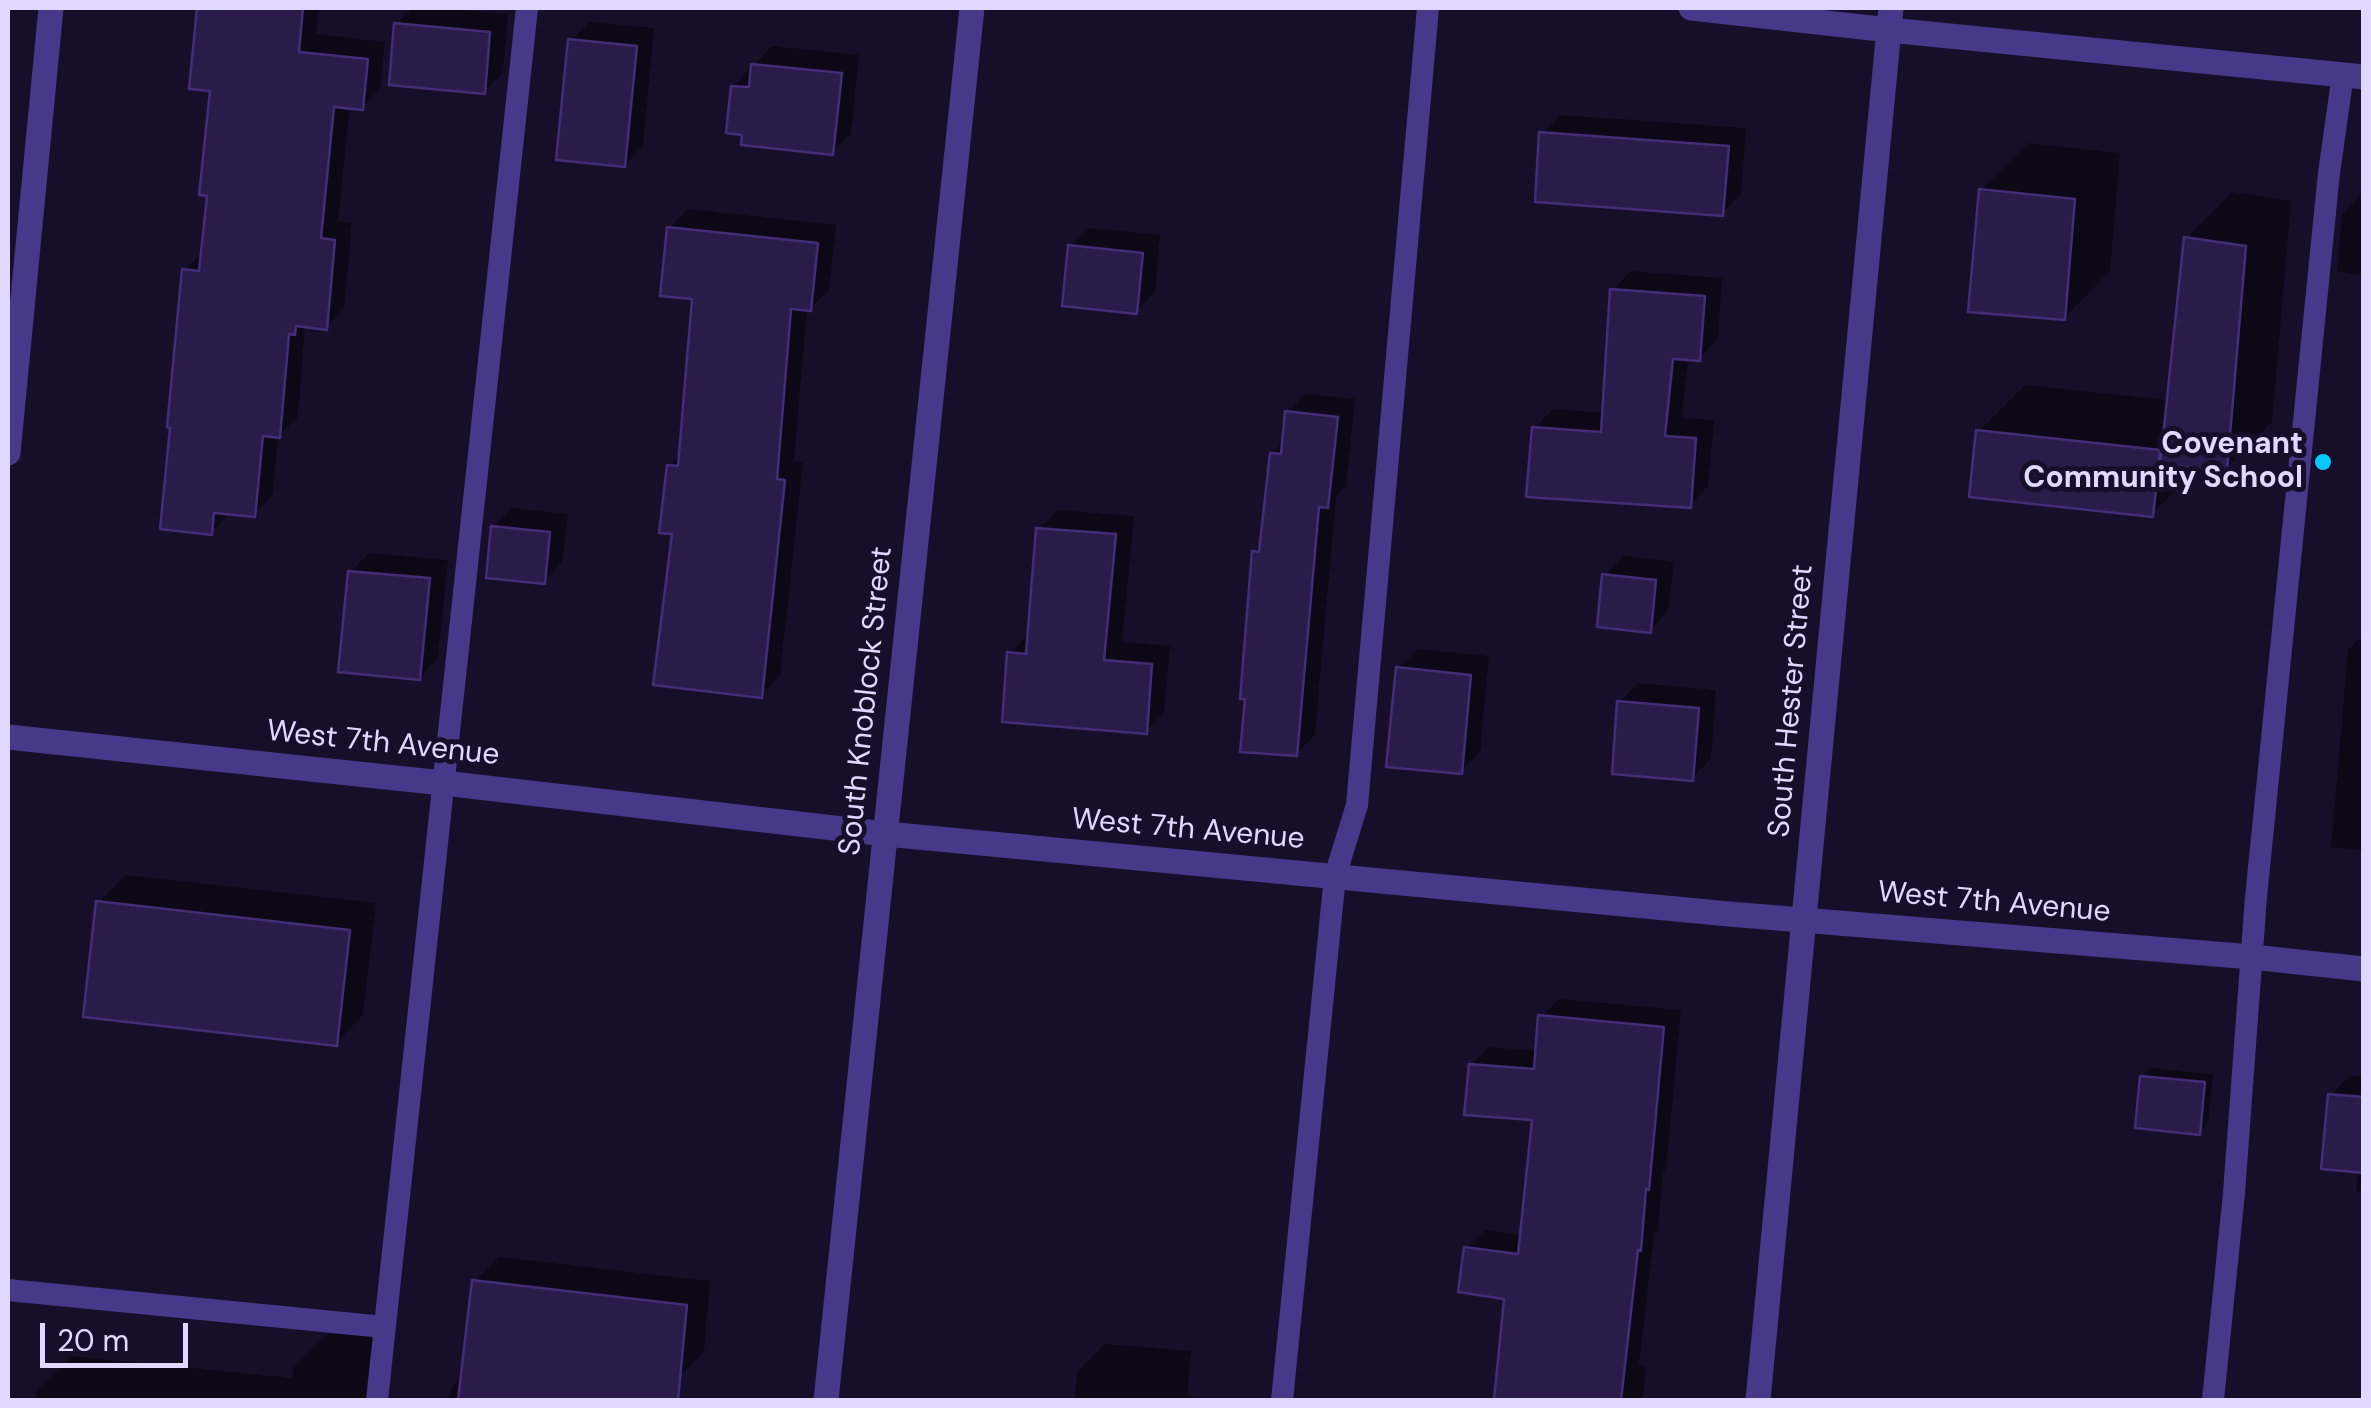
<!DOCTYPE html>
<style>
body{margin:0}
#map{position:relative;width:2371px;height:1408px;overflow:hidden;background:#170f29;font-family:"DM Sans",sans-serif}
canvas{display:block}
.frame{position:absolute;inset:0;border:10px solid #e1d8ff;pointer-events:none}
.scale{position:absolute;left:40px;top:1323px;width:148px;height:45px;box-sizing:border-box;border:5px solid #e1d8ff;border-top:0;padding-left:12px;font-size:30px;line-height:35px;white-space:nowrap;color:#e1d8ff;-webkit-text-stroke:8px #170f29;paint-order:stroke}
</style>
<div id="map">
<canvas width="2371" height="1408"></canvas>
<div class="frame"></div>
<div class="scale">20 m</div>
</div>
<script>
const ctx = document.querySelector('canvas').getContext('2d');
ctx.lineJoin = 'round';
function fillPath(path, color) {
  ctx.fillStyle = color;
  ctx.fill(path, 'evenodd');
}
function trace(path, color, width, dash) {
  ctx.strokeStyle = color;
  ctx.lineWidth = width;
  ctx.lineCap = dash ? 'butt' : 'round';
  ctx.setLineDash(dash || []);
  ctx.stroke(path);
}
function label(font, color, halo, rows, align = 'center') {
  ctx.font = font + ' "DM Sans",sans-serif';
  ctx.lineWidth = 10;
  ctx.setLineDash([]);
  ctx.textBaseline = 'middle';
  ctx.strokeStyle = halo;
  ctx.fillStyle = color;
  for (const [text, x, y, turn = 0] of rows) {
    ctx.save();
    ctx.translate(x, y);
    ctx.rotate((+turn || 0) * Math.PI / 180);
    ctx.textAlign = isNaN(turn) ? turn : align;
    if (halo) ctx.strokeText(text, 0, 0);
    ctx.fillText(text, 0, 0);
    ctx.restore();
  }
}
fillPath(new Path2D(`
 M 200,8 L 319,8 L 316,34 L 385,42 L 380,89 L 362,107 L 350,106 L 338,221 L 352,223 L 344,309 L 326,327 L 305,325 L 298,417 L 278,436 L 272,496 L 254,514 L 230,514 L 211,532 L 185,270 L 204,251 L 210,194 L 213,89 L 191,87 Z
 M 413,8 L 440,8 L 508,14 L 503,73 L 484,91 L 397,24 Z
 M 589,22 L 654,28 L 643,146 L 624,165 L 571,41 Z
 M 772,46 L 859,55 L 851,134 L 832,152 L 733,87 Z
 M 1560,115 L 1746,128 L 1741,194 L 1722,213 L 1542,134 Z
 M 2028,143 L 2120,153 L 2110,271 L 2064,318 L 1981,190 Z
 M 2232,192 L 2291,201 L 2272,422 L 2226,469 L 2200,466 L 2152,514 L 1979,431 L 2025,385 L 2169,400 L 2186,239 Z
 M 2361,195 L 2364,195 L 2364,275 L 2337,272 L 2342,214 Z
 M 688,209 L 836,225 L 829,290 L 810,308 L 807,308 L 794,461 L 803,462 L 780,676 L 761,695 L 675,532 L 670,466 L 682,454 L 695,297 L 669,228 Z
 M 1089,228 L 1160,235 L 1155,292 L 1136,311 L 1071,246 Z
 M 1631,271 L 1722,278 L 1718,339 L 1699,358 L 1688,357 L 1682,418 L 1714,420 L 1708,486 L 1690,505 L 1534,428 L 1553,409 L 1605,413 L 1613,290 Z
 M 1306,394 L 1355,399 L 1346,486 L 1336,497 L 1315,735 L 1296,754 L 1255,552 L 1262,545 L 1272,454 L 1284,441 L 1287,412 Z
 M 512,508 L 568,514 L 562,562 L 544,581 L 493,527 Z
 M 1058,510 L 1134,516 L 1122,642 L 1170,646 L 1164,713 L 1146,731 L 1010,653 L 1030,633 L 1039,529 Z
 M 369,553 L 448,560 L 438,659 L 419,677 L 350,572 Z
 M 1624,556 L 1674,562 L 1668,611 L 1650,630 L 1605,575 Z
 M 2364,635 L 2364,850 L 2331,847 L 2348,650 Z
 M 1418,649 L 1489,656 L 1480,752 L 1461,771 L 1399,668 Z
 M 1638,683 L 1716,690 L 1711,759 L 1692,778 L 1620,702 Z
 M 126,875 L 376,903 L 363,1015 L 336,1043 L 99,902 Z
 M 1559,999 L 1681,1010 L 1666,1169 L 1663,1172 L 1658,1230 L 1654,1234 L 1639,1365 L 1646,1366 L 1643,1400 L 1497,1400 L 1507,1297 L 1467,1248 L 1485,1230 L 1523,1235 L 1535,1118 L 1471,1065 L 1489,1047 L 1538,1051 L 1541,1017 Z
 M 2151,1068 L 2213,1074 L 2208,1123 L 2199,1132 L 2142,1077 Z
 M 2349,1076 L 2364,1077 L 2364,1192 L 2356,1191 L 2358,1170 L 2331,1095 Z
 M 499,1257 L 710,1281 L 704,1352 L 679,1377 L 597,1368 L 592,1400 L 449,1400 L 452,1386 L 464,1374 L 474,1282 Z
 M 328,1333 L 381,1338 L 375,1400 L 35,1400 L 36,1391 L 71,1356 L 292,1378 L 293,1368 Z
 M 1105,1344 L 1191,1351 L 1187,1396 L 1201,1398 L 1201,1400 L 1075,1400 L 1077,1372 Z`), '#0007');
const building = new Path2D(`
 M 197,8 L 303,8 L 299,52 L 368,59 L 363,110 L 334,107 L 321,238 L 335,240 L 327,330 L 296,326 L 295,335 L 289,334 L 280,438 L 263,436 L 255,517 L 214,513 L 212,535 L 160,529 L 170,428 L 167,427 L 182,269 L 199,271 L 207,196 L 199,195 L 210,91 L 189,89 Z
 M 394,23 L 490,32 L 485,94 L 389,85 Z
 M 568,39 L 637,46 L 625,167 L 556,160 Z
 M 751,64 L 842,73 L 833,155 L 741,145 L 742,135 L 726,133 L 731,86 L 749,87 Z
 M 1539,132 L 1729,146 L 1723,216 L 1535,202 Z
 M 1979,189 L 2075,199 L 2065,320 L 1968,312 Z
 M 667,227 L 818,243 L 811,311 L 791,309 L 777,479 L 785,480 L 762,698 L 653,685 L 672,534 L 659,533 L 667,465 L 678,466 L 692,299 L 660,296 Z
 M 2184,237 L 2246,246 L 2227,471 L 2160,465 Z
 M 1068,245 L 1143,253 L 1137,314 L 1062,306 Z
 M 1610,289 L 1705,296 L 1700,361 L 1673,359 L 1665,436 L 1696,438 L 1691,508 L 1526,497 L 1532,427 L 1601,432 Z
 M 1285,411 L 1338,417 L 1328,508 L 1319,507 L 1297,756 L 1240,752 L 1245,699 L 1240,699 L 1252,551 L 1259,552 L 1270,453 L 1281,454 Z
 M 1976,430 L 2160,450 L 2153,517 L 1969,497 Z
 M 491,526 L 550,532 L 545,584 L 486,578 Z
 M 1036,528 L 1116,534 L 1104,660 L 1152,664 L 1147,734 L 1002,722 L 1007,652 L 1026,654 Z
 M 348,571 L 430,578 L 420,680 L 338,672 Z
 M 1602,574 L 1656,580 L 1651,633 L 1597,627 Z
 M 1396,667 L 1471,675 L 1462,774 L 1386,767 Z
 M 1617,701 L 1699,708 L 1693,781 L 1612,774 Z
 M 96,901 L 350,930 L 337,1046 L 83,1017 Z
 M 1538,1015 L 1664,1027 L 1649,1190 L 1646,1189 L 1641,1251 L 1638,1250 L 1621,1400 L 1494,1400 L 1504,1299 L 1458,1292 L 1464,1247 L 1518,1254 L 1532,1120 L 1464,1115 L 1469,1064 L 1534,1069 Z
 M 2140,1076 L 2205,1082 L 2200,1135 L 2135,1128 Z
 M 2328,1094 L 2364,1097 L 2364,1173 L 2321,1169 Z
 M 472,1280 L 687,1305 L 678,1400 L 458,1400 Z`);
fillPath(building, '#2a1b4b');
trace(building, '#442c77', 2.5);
trace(new Path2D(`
 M 8,1290 L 384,1327
 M 377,1400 L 527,8
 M 1282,1400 L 1335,876 L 1357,805 L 1428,8
 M 2213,1400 L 2234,1193 L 2256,897 L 2329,173 L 2343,74`), '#463989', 22);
trace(new Path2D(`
 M 1691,8 L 1889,30 L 2364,77
 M 8,453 L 51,8
 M 8,737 L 443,783 L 886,834 L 1729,914 L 2252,957 L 2364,969
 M 826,1400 L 972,8
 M 1758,1400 L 1891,8`), '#463989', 25);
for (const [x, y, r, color] of [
 [2323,462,10,"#04c8ff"]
]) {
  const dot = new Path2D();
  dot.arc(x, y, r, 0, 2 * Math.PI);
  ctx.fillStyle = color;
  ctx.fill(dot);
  trace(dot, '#170f29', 4);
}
label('bold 30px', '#e1d8ff', '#170f29', [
 ["Covenant",2303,445],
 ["Community School",2303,479]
], 'right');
label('30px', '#e1d8ff', '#170f29', [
 ["South Knoblock Street",867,701,-84],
 ["South Hester Street",1792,701,-85],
 ["West 7th Avenue",383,744,6],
 ["West 7th Avenue",1188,830,5],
 ["West 7th Avenue",1994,903,5]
]);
</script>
